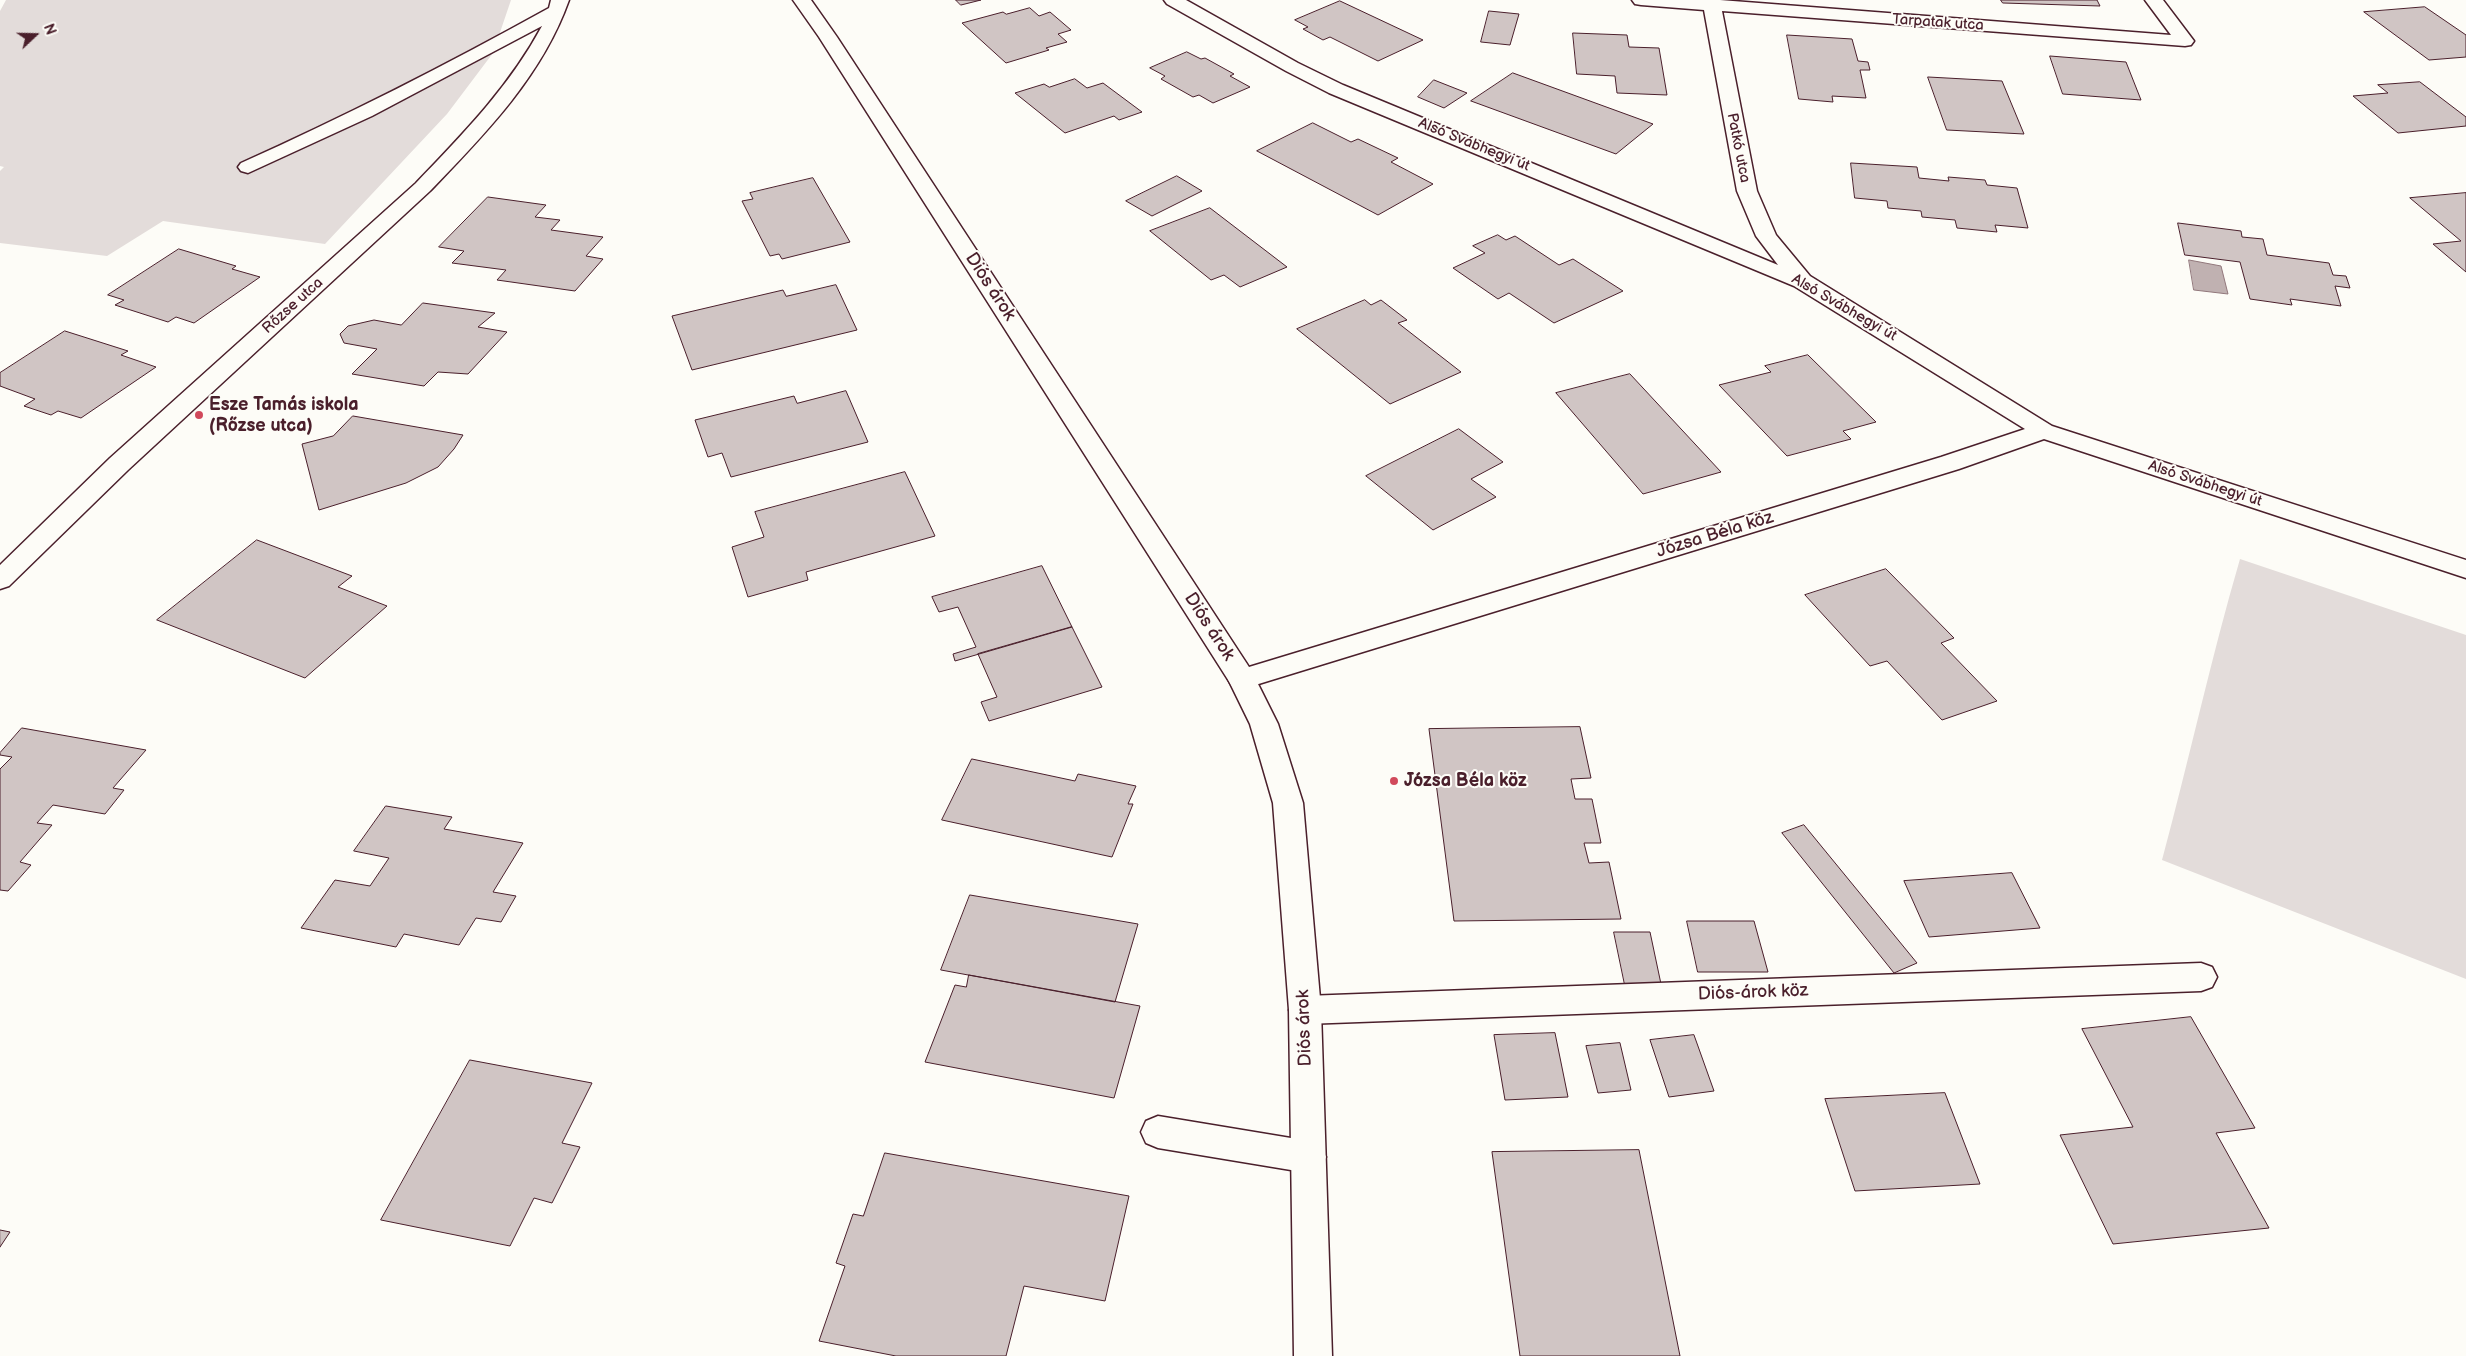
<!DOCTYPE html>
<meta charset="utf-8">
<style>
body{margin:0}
#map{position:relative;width:2466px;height:1356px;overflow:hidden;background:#fdfcf7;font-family:"Balsamiq Sans",sans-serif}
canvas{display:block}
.north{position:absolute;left:10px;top:10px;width:50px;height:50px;-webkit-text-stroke:4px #fdfcf7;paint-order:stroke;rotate:69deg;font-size:14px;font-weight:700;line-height:20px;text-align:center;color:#4a1f2b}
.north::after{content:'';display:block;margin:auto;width:18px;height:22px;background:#4a1f2b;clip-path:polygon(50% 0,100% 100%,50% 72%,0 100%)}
</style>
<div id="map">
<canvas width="2466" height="1356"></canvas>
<div class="north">N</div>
</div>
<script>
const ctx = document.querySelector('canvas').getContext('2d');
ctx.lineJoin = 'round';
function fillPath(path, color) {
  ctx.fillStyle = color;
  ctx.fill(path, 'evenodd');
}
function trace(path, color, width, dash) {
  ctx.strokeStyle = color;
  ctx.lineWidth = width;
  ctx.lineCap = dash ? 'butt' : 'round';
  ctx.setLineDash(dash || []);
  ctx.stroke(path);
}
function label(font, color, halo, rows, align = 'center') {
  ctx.font = font + ' "Balsamiq Sans",sans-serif';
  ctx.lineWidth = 4;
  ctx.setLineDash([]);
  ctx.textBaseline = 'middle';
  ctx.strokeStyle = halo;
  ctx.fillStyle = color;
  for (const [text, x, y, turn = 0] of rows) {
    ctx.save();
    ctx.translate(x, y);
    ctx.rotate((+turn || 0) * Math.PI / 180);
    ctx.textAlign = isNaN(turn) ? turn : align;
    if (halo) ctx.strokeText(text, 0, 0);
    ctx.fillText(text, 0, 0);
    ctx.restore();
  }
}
fillPath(new Path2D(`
 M 6,0 L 511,0 L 493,53 L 447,114 L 325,244 L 163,221 L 107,256 L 0,243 L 0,171 L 4,167 L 0,166 L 0,11 Z
 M 2240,559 L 2466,635 L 2466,979 L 2162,860 C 2189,760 2211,658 2240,559 Z`), '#e3dcda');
const water = new Path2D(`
 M 2189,260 L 2221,266 L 2228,294 L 2194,290 Z`);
fillPath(water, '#c0b1b1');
trace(water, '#91777b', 1);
const building = new Path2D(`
 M 956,0 L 981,0 L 961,5 Z
 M 2001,0 L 2097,0 L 2100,6 L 2003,3 Z
 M 1340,1 L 1423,40 L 1378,61 L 1330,37 L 1323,40 L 1303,29 L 1308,27 L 1295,20 Z
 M 2425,7 L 2466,35 L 2466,57 L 2429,60 L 2364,12 Z
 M 1030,8 L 1039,16 L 1050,12 L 1071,30 L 1058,34 L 1067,42 L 1046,48 L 1049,50 L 1006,63 L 962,23 L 1003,12 L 1006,14 Z
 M 1489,11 L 1519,14 L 1510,45 L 1481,42 Z
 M 1573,33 L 1627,35 L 1629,47 L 1659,48 L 1667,95 L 1617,93 L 1615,76 L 1577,74 Z
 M 1787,35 L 1852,39 L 1858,61 L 1868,62 L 1870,70 L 1860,70 L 1866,98 L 1832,96 L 1833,102 L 1799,99 Z
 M 1187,52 L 1201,59 L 1205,58 L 1234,74 L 1230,76 L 1250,87 L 1213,103 L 1199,95 L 1193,97 L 1161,79 L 1165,76 L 1150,68 Z
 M 2050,56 L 2126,62 L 2141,100 L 2063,94 Z
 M 1513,73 L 1653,124 L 1616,154 L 1471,101 Z
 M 1928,77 L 2002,81 L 2024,134 L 1947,130 Z
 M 1075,79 L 1087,88 L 1103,83 L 1142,112 L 1119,120 L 1114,116 L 1065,133 L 1015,93 L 1044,84 L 1049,87 Z
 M 1434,80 L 1467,93 L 1444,108 L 1418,97 Z
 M 2420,82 L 2466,117 L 2466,126 L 2398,133 L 2353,96 L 2388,93 L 2378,85 Z
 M 1313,123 L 1351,142 L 1358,139 L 1398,158 L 1391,162 L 1433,184 L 1378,215 L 1257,151 Z
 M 1851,163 L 1917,167 L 1919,178 L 1949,181 L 1948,177 L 1985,180 L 1987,185 L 2017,188 L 2028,228 L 1995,225 L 1997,232 L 1957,228 L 1955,220 L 1922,217 L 1921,211 L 1888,208 L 1887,201 L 1855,198 Z
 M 1177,176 L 1202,191 L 1152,216 L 1126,201 Z
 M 813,178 L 850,242 L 782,259 L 779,254 L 770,256 L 742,201 L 753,199 L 750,193 Z
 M 2466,193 L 2466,272 L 2433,244 L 2461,241 L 2410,198 Z
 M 488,197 L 546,205 L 535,217 L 560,220 L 551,230 L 603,237 L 586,256 L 603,259 L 575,291 L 497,280 L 506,270 L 452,263 L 464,251 L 439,247 Z
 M 1210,208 L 1287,267 L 1240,287 L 1224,275 L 1211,280 L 1150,231 Z
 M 2178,223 L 2241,231 L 2242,237 L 2263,239 L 2267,255 L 2329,263 L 2333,275 L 2346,276 L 2350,288 L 2335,286 L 2341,306 L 2290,299 L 2292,305 L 2250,299 L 2240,262 L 2185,255 Z
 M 1498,235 L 1506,240 L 1515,236 L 1559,265 L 1573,259 L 1623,291 L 1554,323 L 1509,293 L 1498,299 L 1453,268 L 1485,253 L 1473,246 Z
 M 179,249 L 236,266 L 232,269 L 260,277 L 194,323 L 176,317 L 168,322 L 115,305 L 124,300 L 108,295 Z
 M 836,285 L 857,330 L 692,370 L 672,316 L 783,290 L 786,296 Z
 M 1365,300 L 1371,305 L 1381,300 L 1407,320 L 1398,323 L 1461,372 L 1390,404 L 1297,329 Z
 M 423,303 L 495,313 L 478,327 L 507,332 L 468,374 L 438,372 L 424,386 L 352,374 L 377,349 L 344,343 L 340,334 L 348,326 L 374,320 L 401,325 Z
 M 65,331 L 128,351 L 121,355 L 156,367 L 81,418 L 58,411 L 51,415 L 24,406 L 35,399 L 0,386 L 0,373 Z
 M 1808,355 L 1876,422 L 1843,431 L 1851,439 L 1787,456 L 1719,385 L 1771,372 L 1765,366 Z
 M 1630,374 L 1721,472 L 1643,494 L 1556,393 Z
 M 846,391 L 868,442 L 731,477 L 722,453 L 708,457 L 695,420 L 794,396 L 797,403 Z
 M 353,416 L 463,435 L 454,449 L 438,467 L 406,483 L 319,510 L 302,444 L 333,436 Z
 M 1459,429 L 1503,462 L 1471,479 L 1496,497 L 1433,530 L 1366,476 Z
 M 905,472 L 935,536 L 806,572 L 808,580 L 748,597 L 732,547 L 764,537 L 755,512 Z
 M 257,540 L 352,576 L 338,587 L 387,606 L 305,678 L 157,620 Z
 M 1042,566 L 1072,627 L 955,661 L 953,654 L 976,647 L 958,607 L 939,612 L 932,597 Z
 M 1886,569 L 1954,638 L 1941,643 L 1997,701 L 1942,720 L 1887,661 L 1870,666 L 1805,595 Z
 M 1072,627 L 1102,687 L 989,721 L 981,702 L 997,697 L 978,654 Z
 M 1580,727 L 1591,778 L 1571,779 L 1575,799 L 1592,799 L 1601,843 L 1584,843 L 1589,863 L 1609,862 L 1621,919 L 1454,921 L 1429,729 Z
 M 22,728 L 146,750 L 113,788 L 124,790 L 105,814 L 53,805 L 37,823 L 52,825 L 20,862 L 31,865 L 8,891 L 0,890 L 0,769 L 12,757 L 0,755 L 0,753 Z
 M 972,759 L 1075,781 L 1078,774 L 1136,786 L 1128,804 L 1133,804 L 1112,857 L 942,820 Z
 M 386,806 L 452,817 L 444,829 L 523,843 L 493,892 L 516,896 L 501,922 L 476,918 L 459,945 L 404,934 L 396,947 L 301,928 L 335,880 L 370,886 L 389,858 L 354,851 Z
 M 1804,825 L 1917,963 L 1894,973 L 1782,833 Z
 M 2012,873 L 2040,928 L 1929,937 L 1904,881 Z
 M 970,895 L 1138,924 L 1115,1002 L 941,970 Z
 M 1687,921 L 1754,921 L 1768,972 L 1698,972 Z
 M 1614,932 L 1650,932 L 1661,984 L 1625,985 Z
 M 969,975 L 1140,1006 L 1114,1098 L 925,1062 L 955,985 L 966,987 Z
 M 2191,1017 L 2255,1128 L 2216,1133 L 2269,1228 L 2113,1244 L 2060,1135 L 2133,1127 L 2082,1029 Z
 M 1555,1033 L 1568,1097 L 1505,1100 L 1494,1035 Z
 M 1694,1035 L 1714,1091 L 1669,1097 L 1650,1040 Z
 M 1620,1043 L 1631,1090 L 1598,1093 L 1586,1046 Z
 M 470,1060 L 592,1083 L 562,1143 L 580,1147 L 552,1203 L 534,1198 L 510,1246 L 381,1220 Z
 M 1945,1093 L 1980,1184 L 1855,1191 L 1825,1099 Z
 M 1639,1150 L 1680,1356 L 1520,1356 L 1492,1152 Z
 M 885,1153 L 1129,1196 L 1105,1301 L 1024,1286 L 1006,1356 L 896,1356 L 819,1341 L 845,1266 L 836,1263 L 853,1214 L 863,1216 Z
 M 0,1230 L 10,1232 L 0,1247 Z`);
fillPath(building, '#d0c5c4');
trace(building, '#4a1f2b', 1);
const lane = new Path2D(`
 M 1158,1116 L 1309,1141 L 1321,1146 L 1326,1157 L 1321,1168 L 1309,1173 L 1158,1148 L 1146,1143 L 1141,1132 L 1146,1121 Z`);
const street = new Path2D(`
 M 551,0 L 569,0 C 542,76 485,134 430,191 L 128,470 L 9,586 L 0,589 L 0,565 L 110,458 L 416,183 C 463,134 510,86 542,26 L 372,116 L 248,173 L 241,171 L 238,167 L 241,163 C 346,116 448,64 549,8 Z
 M 793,0 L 811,0 L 837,37 L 1249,667 L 1941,457 L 2025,429 L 1794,286 L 1329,93 L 1286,71 L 1167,4 L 1164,0 L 1186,0 L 1298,63 L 1343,85 L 1778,265 L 1756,236 L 1737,191 L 1704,10 L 1641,5 L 1635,4 L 1632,0 L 1720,0 L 2171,35 L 2145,0 L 2163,0 L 2194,41 L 2191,45 L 2185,46 L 1722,11 L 1757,191 L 1776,235 L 1810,276 L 2052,426 L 2466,560 L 2466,578 L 2044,439 L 1959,469 L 1252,686 L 1242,689 L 1232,686 L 819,37 Z
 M 2201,963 L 2212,967 L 2217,977 L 2212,987 L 2201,991 L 1305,1024 L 1293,1020 L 1289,1010 L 1293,1000 L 1305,996 Z`);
const secondary = new Path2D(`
 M 1242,669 L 1252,672 L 1278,724 L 1303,803 L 1321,1010 L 1332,1356 L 1294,1356 L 1289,1010 L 1273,803 L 1250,724 L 1228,679 L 1232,672 Z`);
trace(lane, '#4a1f2b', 3);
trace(street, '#4a1f2b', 3);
trace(secondary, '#4a1f2b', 3);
fillPath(lane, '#fdfcf7');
fillPath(street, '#fdfcf7');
fillPath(secondary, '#fdfcf7');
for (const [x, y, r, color] of [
 [199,415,5,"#d1495b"],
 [1394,781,5,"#d1495b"]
]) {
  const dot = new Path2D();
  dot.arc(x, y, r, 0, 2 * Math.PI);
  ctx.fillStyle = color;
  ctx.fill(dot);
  trace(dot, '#fdfcf7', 2);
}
label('15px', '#4a1f2b', '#fdfcf7', [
 ["Tarpatak utca",1938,23,4],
 ["Alsó Svábhegyi út",1474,145,22],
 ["Patkó utca",1738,148,79],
 ["Rőzse utca",293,306,-42],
 ["Alsó Svábhegyi út",1844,308,30],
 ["Alsó Svábhegyi út",2205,484,18]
]);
label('18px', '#4a1f2b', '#fdfcf7', [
 ["Diós árok",990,287,57],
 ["Józsa Béla köz",1715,535,-17],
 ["Diós árok",1209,627,57],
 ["Diós-árok köz",1753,993,-2],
 ["Diós árok",1305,1028,-92]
]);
label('bold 18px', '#4a1f2b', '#fdfcf7', [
 ["Esze Tamás iskola",209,405],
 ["(Rőzse utca)",209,426],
 ["Józsa Béla köz",1404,781]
], 'left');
</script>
